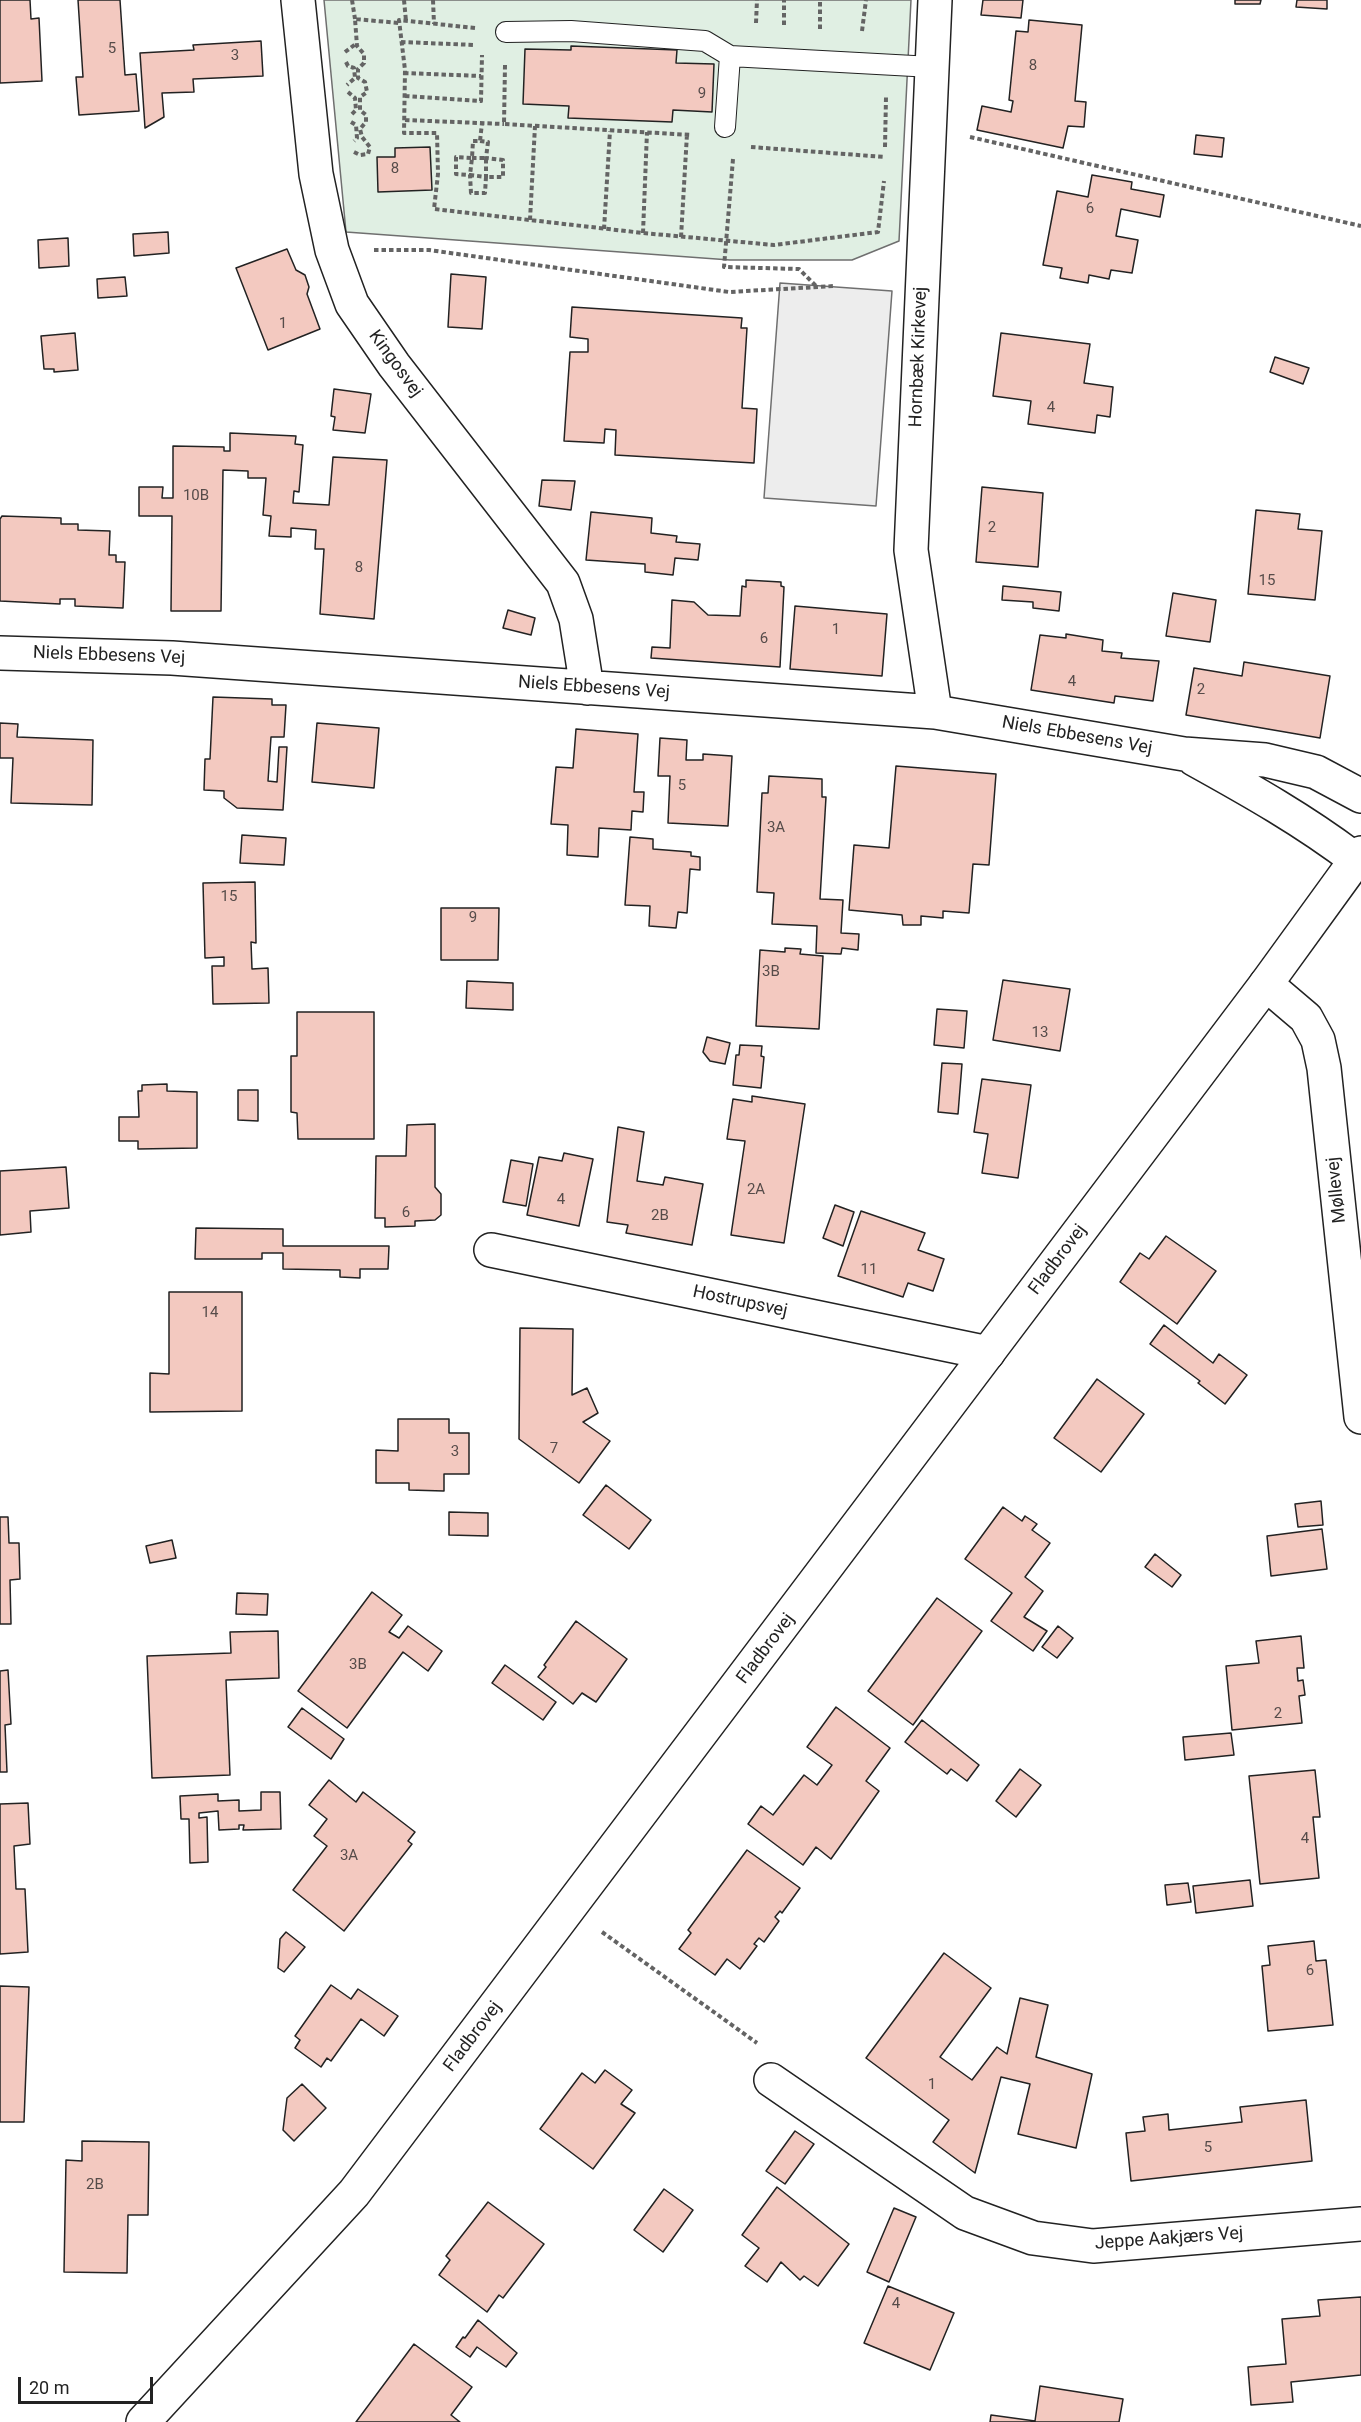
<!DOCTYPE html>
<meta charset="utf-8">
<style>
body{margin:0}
#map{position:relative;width:1361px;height:2422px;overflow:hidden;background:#fff;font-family:Roboto,sans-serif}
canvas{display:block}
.scale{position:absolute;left:18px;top:2377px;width:135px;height:27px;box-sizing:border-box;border:3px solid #222;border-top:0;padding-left:8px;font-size:18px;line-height:21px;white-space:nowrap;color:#222;-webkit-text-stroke:4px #fff;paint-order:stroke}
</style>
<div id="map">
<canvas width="1361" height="2422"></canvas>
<div class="scale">20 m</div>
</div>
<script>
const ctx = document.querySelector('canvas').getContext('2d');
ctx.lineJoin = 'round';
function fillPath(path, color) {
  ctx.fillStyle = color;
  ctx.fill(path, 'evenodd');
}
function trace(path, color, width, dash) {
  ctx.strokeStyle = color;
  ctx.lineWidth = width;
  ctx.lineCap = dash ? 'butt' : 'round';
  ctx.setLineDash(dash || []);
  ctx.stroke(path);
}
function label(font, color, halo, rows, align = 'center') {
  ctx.font = font + ' Roboto,sans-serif';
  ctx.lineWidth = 4.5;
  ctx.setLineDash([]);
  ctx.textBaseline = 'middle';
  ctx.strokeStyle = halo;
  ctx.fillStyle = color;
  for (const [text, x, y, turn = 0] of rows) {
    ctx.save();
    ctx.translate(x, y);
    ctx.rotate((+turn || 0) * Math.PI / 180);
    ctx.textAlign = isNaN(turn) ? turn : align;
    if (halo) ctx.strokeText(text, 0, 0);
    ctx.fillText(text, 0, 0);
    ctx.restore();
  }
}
const green = new Path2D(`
 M 324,0 L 911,0 L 899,241 L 852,260 L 730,260 L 346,232 Z`);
fillPath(green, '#e0efe3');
trace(green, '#6f6f6f', 1.5);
const parking = new Path2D(`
 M 780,283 L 892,291 L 876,506 L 764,498 Z`);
fillPath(parking, '#ededed');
trace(parking, '#6f6f6f', 1.5);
const building = new Path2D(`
 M 0,0 L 30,0 L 31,19 L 39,18 L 42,81 L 0,83 Z
 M 78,0 L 120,0 L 125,75 L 136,74 L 139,111 L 79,115 L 76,77 L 83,77 Z
 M 983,0 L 1023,0 L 1021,18 L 981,15 Z
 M 1235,0 L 1261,0 L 1260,4 L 1235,4 Z
 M 1297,0 L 1327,0 L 1327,9 L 1296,7 Z
 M 1029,20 L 1082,25 L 1075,101 L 1086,102 L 1084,127 L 1068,126 L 1063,148 L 977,130 L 982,106 L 1011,112 L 1013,101 L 1009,100 L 1016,31 L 1028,32 Z
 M 261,41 L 263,76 L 193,79 L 194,92 L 162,93 L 164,117 L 145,128 L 140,53 L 194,50 L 193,45 Z
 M 571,46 L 677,50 L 676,63 L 714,64 L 712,112 L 673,110 L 672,122 L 568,118 L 569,106 L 523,104 L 525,49 L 571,50 Z
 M 1196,135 L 1224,138 L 1222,157 L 1194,154 Z
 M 430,147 L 432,190 L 378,192 L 377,157 L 395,157 L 395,148 Z
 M 1092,175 L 1132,182 L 1131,189 L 1164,195 L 1160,217 L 1121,209 L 1116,236 L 1138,240 L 1132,273 L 1111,270 L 1109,279 L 1089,275 L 1088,283 L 1060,278 L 1062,268 L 1043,265 L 1057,191 L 1088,197 Z
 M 168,232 L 169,253 L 134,256 L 133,234 Z
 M 68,238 L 69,266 L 39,268 L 38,240 Z
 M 287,249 L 296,270 L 305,275 L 309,287 L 307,294 L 320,329 L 268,350 L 236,268 Z
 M 451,274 L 486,277 L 482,329 L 448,327 Z
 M 125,277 L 127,296 L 98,298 L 97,279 Z
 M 572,307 L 742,318 L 741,328 L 747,328 L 742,408 L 757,409 L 754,463 L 615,455 L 616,430 L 605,429 L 604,443 L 564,441 L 570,352 L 588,352 L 588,339 L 570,337 Z
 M 75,333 L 78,370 L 54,372 L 54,369 L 44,369 L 41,336 Z
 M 1001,333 L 1090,344 L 1084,383 L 1113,387 L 1110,417 L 1097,415 L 1095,433 L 1028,424 L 1031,401 L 993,396 Z
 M 1275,357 L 1309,368 L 1303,384 L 1270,372 Z
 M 334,389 L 371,394 L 365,433 L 333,430 L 335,417 L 331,416 Z
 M 230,433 L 296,436 L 295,444 L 303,445 L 299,492 L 294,491 L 293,503 L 329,505 L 333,457 L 387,460 L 374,619 L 320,614 L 324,549 L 315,549 L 316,530 L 291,528 L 291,537 L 269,536 L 271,516 L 263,515 L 266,478 L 248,478 L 248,471 L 223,470 L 221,611 L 171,611 L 172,516 L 139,516 L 139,487 L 163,487 L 162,498 L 173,498 L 173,446 L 224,447 L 224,451 L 230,451 Z
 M 542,480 L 575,481 L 571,510 L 539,506 Z
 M 982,487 L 1043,493 L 1038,567 L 976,562 Z
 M 1256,510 L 1300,514 L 1298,529 L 1322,531 L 1315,600 L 1248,594 Z
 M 591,512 L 652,518 L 651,533 L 677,536 L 676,542 L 700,544 L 698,560 L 675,558 L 673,575 L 645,572 L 645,564 L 586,560 Z
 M 2,516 L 61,518 L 61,524 L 78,524 L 78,530 L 110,531 L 109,555 L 116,555 L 116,562 L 125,562 L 123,608 L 75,606 L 75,599 L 60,599 L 60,604 L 0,601 L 0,519 Z
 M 746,580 L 781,582 L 781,586 L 784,587 L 780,667 L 651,658 L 652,647 L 670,648 L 672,600 L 694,602 L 708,615 L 740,616 L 742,586 L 746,587 Z
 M 1003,586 L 1061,592 L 1059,611 L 1033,608 L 1033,602 L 1002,600 Z
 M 1173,593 L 1216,600 L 1210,642 L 1166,636 Z
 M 795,606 L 887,614 L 882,676 L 790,669 Z
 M 508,610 L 535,618 L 531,635 L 503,628 Z
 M 1066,634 L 1103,640 L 1102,651 L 1122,653 L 1121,658 L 1159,661 L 1153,701 L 1115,696 L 1114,703 L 1031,690 L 1040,635 L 1066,638 Z
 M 1244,662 L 1330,676 L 1320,738 L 1186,715 L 1194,668 L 1242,676 Z
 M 213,697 L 272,699 L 272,705 L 286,705 L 284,737 L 271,737 L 268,781 L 277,782 L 279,747 L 287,747 L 283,810 L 237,808 L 224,798 L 224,791 L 204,790 L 205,759 L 210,759 Z
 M 0,723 L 18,724 L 17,737 L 93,740 L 92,805 L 11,803 L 13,758 L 0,758 Z
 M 317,723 L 379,728 L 374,788 L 312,782 Z
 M 576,729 L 638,734 L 634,792 L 644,792 L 643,812 L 632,811 L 631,830 L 599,828 L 598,857 L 567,855 L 568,825 L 551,824 L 556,767 L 573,768 Z
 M 660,738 L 687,740 L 686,760 L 703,760 L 703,754 L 732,756 L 728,826 L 668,823 L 670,776 L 658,776 Z
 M 896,766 L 996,774 L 989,865 L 973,864 L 969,913 L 943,911 L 943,918 L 921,916 L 921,925 L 903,925 L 902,915 L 849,910 L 854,845 L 889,848 Z
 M 769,776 L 822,779 L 822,797 L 826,797 L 820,899 L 843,900 L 841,933 L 859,934 L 858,950 L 842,948 L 841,954 L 816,953 L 817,926 L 772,924 L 774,893 L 757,892 L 762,793 L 768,793 Z
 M 242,835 L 286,838 L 284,865 L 240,863 Z
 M 630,837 L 653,839 L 653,849 L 691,852 L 691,856 L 700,857 L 700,870 L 690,869 L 687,913 L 678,912 L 676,928 L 649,926 L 650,906 L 625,905 Z
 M 255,882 L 256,943 L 251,942 L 252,969 L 268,968 L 269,1003 L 213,1004 L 212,966 L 224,966 L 224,957 L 205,958 L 203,883 Z
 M 441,908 L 499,908 L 498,960 L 441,960 Z
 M 785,948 L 801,949 L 800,954 L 823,956 L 819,1029 L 756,1026 L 760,950 L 785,952 Z
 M 1003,980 L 1070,989 L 1060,1051 L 993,1040 Z
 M 467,981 L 513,983 L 513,1010 L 466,1008 Z
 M 937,1009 L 967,1011 L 964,1048 L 934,1045 Z
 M 297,1012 L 374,1012 L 374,1139 L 298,1139 L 297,1113 L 291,1112 L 291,1056 L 297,1056 Z
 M 707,1037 L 730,1043 L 725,1064 L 710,1061 L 703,1052 Z
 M 740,1045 L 762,1046 L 761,1056 L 764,1057 L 761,1088 L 733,1085 L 736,1055 L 739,1055 Z
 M 942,1063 L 962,1064 L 958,1114 L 938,1112 Z
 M 982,1079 L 1031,1085 L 1018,1178 L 982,1173 L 988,1134 L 974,1132 Z
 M 167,1084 L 167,1091 L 197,1092 L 197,1148 L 138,1149 L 138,1141 L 119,1141 L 119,1117 L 139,1117 L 138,1091 L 142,1091 L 142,1085 Z
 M 238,1090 L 258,1090 L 258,1121 L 238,1120 Z
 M 752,1096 L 805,1104 L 784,1243 L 731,1235 L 745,1141 L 727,1139 L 733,1099 L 752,1102 Z
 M 435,1124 L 435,1187 L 441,1194 L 441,1215 L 435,1220 L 415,1221 L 415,1226 L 385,1227 L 385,1218 L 375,1218 L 376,1156 L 406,1156 L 407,1125 Z
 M 618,1127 L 644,1132 L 637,1181 L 663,1185 L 665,1177 L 703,1184 L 692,1245 L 626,1233 L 628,1225 L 607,1222 Z
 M 564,1153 L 593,1159 L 579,1226 L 527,1215 L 539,1157 L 562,1161 Z
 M 511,1160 L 533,1164 L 526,1206 L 503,1202 Z
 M 66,1167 L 69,1208 L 30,1211 L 31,1232 L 0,1235 L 0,1171 Z
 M 835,1205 L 854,1212 L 843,1246 L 823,1238 Z
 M 861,1211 L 925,1233 L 918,1250 L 944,1259 L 933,1291 L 908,1283 L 903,1297 L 838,1276 Z
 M 196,1228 L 283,1229 L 283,1246 L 389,1246 L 388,1269 L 360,1269 L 360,1278 L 340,1277 L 340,1270 L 283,1269 L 283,1253 L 262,1253 L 262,1259 L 195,1259 Z
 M 1166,1236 L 1216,1271 L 1177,1324 L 1120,1282 L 1140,1253 L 1149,1259 Z
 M 169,1292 L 242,1292 L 242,1411 L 150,1412 L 150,1373 L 169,1374 Z
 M 1164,1325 L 1213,1363 L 1219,1354 L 1247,1375 L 1225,1404 L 1198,1383 L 1200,1381 L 1150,1344 Z
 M 520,1328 L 573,1329 L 572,1395 L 587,1388 L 598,1413 L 583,1422 L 610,1441 L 579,1483 L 519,1439 Z
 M 1097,1379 L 1144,1414 L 1101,1472 L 1054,1438 Z
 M 398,1419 L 449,1419 L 449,1433 L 469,1433 L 469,1474 L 444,1474 L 444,1491 L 409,1490 L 409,1483 L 376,1483 L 376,1450 L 398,1451 Z
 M 606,1485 L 651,1520 L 629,1549 L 583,1515 Z
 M 1321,1501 L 1323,1525 L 1298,1527 L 1295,1504 Z
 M 1003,1507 L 1022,1521 L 1025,1516 L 1037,1524 L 1032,1530 L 1050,1543 L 1025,1577 L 1043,1591 L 1024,1617 L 1047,1631 L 1033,1651 L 991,1621 L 1012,1593 L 965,1559 Z
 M 449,1512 L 488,1513 L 488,1536 L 449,1535 Z
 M 0,1517 L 8,1517 L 9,1543 L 19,1543 L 20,1579 L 10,1580 L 11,1624 L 0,1624 Z
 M 1322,1529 L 1327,1569 L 1271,1576 L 1267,1536 Z
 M 172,1540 L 176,1558 L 150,1563 L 146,1546 Z
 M 1155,1554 L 1181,1575 L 1172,1587 L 1145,1567 Z
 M 372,1592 L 402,1615 L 389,1632 L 399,1638 L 408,1626 L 442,1651 L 428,1671 L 403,1652 L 347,1728 L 298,1691 Z
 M 237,1593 L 268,1594 L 267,1615 L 236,1614 Z
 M 937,1598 L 982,1631 L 913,1725 L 868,1691 Z
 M 576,1621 L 627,1659 L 596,1702 L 582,1693 L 573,1704 L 538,1677 L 546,1667 L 544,1665 Z
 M 1058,1626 L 1073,1638 L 1057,1658 L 1042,1647 Z
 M 278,1631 L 279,1678 L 226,1680 L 230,1775 L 152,1778 L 147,1656 L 231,1653 L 230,1632 Z
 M 1301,1636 L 1304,1668 L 1297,1668 L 1298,1681 L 1303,1680 L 1305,1695 L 1299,1696 L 1302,1723 L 1232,1730 L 1226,1666 L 1259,1663 L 1256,1641 Z
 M 505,1665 L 556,1702 L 543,1720 L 492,1683 Z
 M 8,1670 L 11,1724 L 5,1725 L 7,1772 L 0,1772 L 0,1671 Z
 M 836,1707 L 890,1748 L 866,1781 L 879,1791 L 831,1859 L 816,1847 L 803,1865 L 748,1824 L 761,1806 L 773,1815 L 804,1775 L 817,1785 L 832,1765 L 807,1747 Z
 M 302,1708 L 344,1739 L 331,1759 L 288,1727 Z
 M 922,1720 L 979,1765 L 967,1781 L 951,1769 L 947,1774 L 905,1742 Z
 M 1231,1733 L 1234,1755 L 1185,1760 L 1183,1737 Z
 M 1020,1769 L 1041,1785 L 1016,1817 L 996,1801 Z
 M 1315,1770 L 1320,1817 L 1313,1817 L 1319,1878 L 1260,1884 L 1249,1776 Z
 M 329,1780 L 356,1802 L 363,1792 L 415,1832 L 408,1841 L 412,1844 L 344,1931 L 293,1890 L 327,1846 L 314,1836 L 327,1819 L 309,1805 Z
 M 261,1792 L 280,1792 L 281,1829 L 243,1830 L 244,1825 L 239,1825 L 239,1829 L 219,1830 L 218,1811 L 199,1813 L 199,1818 L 207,1817 L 208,1862 L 190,1863 L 189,1819 L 181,1819 L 180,1796 L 218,1794 L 218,1801 L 239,1800 L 239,1811 L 261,1810 Z
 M 28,1803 L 30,1844 L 14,1846 L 16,1889 L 25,1889 L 28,1952 L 0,1954 L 0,1804 Z
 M 747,1850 L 800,1888 L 782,1913 L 780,1911 L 775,1917 L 779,1921 L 764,1942 L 759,1938 L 754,1944 L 757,1946 L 740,1969 L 727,1959 L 715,1975 L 679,1949 L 691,1933 L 688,1930 Z
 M 1250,1880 L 1253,1906 L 1196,1913 L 1193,1886 Z
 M 1188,1883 L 1191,1902 L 1167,1905 L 1165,1885 Z
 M 286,1932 L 305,1947 L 284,1972 L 278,1968 L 280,1939 Z
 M 1314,1941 L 1316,1961 L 1326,1960 L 1333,2025 L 1268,2031 L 1262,1966 L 1270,1965 L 1268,1946 Z
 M 944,1953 L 991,1988 L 940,2057 L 972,2080 L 997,2047 L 1007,2054 L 1020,1998 L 1048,2005 L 1036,2057 L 1092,2074 L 1076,2148 L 1018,2134 L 1030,2084 L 1001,2077 L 975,2173 L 933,2142 L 949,2120 L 866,2058 Z
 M 331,1985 L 351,1999 L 358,1989 L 398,2016 L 384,2036 L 361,2019 L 331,2061 L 327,2058 L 321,2067 L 295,2048 L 300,2040 L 295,2036 Z
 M 0,1986 L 29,1987 L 24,2122 L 0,2122 Z
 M 605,2070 L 632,2090 L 621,2104 L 635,2113 L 593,2169 L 540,2129 L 582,2073 L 595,2083 Z
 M 302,2084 L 326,2108 L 294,2141 L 283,2130 L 287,2098 Z
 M 1306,2100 L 1312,2161 L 1131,2181 L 1126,2133 L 1145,2131 L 1143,2117 L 1168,2114 L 1169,2130 L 1242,2122 L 1240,2107 Z
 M 795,2131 L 814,2144 L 785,2184 L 766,2171 Z
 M 82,2141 L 149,2142 L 148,2215 L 128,2215 L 127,2273 L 64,2272 L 66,2160 L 82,2161 Z
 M 777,2187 L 849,2244 L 818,2286 L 804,2276 L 800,2280 L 781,2262 L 767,2282 L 745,2266 L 759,2248 L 742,2235 Z
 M 664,2189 L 693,2210 L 663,2252 L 634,2230 Z
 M 488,2202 L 544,2244 L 503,2298 L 499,2295 L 487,2312 L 439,2275 L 450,2260 L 446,2256 Z
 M 894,2208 L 916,2217 L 889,2282 L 867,2272 Z
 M 888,2286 L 954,2313 L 930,2370 L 864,2343 Z
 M 1361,2297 L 1361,2375 L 1291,2382 L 1293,2402 L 1251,2405 L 1248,2367 L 1286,2364 L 1282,2319 L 1320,2316 L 1318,2300 Z
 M 478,2320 L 517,2353 L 506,2367 L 477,2347 L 470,2357 L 456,2347 L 463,2337 L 465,2338 Z
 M 414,2344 L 472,2387 L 451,2415 L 460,2422 L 356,2422 Z
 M 1040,2386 L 1123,2399 L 1119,2422 L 990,2422 L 991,2415 L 1035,2421 Z`);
fillPath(building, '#f3c9c0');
trace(building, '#222', 1.5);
const lane = new Path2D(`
 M 506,32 L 571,31 L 705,41 L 730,56
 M 725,127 L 730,56 L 932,67`);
const street = new Path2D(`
 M 298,0 L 316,174 L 332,250 L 352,304 L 394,365 L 563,583 L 576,619 L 587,688
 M 935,0 L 911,550 L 935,712
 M 0,653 L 172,658 L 935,712 L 1184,754 L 1265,760 L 1316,772 L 1361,796
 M 1194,759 C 1250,790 1305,821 1356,860
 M 1266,984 L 1306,1018 L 1318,1040 L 1324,1068 L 1361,1417
 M 491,1250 L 988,1353
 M 771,2080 L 965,2213 L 1033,2238 L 1093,2246 L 1361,2224`);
const secondary = new Path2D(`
 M 143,2422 L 354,2193 L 1266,984 L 1361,853`);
trace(lane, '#222', 22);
trace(street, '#222', 36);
trace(secondary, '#222', 36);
trace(new Path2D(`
 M 352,0 L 355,19
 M 404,0 L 406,21
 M 433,0 L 434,24
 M 756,23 L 757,0
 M 784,25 L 784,0
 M 475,28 L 399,20 L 405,70 L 404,133 L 437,133 L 438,174 L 434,209 L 643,233 L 774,245 L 878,232 L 884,181
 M 820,29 L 820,0
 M 862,31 L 866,0
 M 401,42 L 475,45
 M 345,52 L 357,43
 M 346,62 L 348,66 L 354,68 L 355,78 L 347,85
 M 505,65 L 504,124 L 692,135
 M 404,73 L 481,76
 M 348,92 L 355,98 L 356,110 L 351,115
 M 405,96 L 481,101 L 482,55
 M 405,120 L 504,124
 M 351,122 L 356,125 L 357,138 L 354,141
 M 970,137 L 1361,226
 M 480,141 L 488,142 L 486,158 L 503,160 L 503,177 L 486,177 L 485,193 L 471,193 L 470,175 L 456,174 L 456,157 L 472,158 L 473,141 L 480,141 L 482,123
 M 751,147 L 885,157
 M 885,147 L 886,97
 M 354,152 L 360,155 L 368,154 L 370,147 L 362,137 L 360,129 L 366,122 L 366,115 L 360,110 L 360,97 L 367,92 L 365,82 L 358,78 L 358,69 L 364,63 L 364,54 L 357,46 L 355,19 L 399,23
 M 472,158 L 486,158 L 486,177 L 470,175 Z
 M 733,159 L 724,267 L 799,269 L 816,286
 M 530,220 L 535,126
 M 604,229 L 610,131
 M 643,233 L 647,132
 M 681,237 L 687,134
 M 374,250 L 429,250 L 729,292 L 835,286
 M 602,1932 L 757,2043`), '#646464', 4, [4.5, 3]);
trace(lane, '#fff', 20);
trace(street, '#fff', 33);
trace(secondary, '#fff', 33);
label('15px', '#564c4a', null, [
 ["5",112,49],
 ["3",235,56],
 ["8",1033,66],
 ["9",702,94],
 ["8",395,169],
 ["6",1090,209],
 ["1",283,324],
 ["4",1051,408],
 ["10B",196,496],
 ["2",992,528],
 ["8",359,568],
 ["15",1267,581],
 ["1",836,630],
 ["6",764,639],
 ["4",1072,682],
 ["2",1201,690],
 ["5",682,786],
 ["3A",776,828],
 ["15",229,897],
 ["9",473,918],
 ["3B",771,972],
 ["13",1040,1033],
 ["2A",756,1190],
 ["4",561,1200],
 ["6",406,1213],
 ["2B",660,1216],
 ["11",869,1270],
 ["14",210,1313],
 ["7",554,1449],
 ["3",455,1452],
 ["3B",358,1665],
 ["2",1278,1714],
 ["4",1305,1839],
 ["3A",349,1856],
 ["6",1310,1971],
 ["1",932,2085],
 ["5",1208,2148],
 ["2B",95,2185],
 ["4",896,2304]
]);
label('18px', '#222', '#fff', [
 ["Hornbæk Kirkevej",919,357,-88],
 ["Kingosvej",395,364,54],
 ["Niels Ebbesens Vej",109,656,2],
 ["Niels Ebbesens Vej",594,688,4],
 ["Niels Ebbesens Vej",1077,736,10],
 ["Møllevej",1337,1190,-96],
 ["Fladbrovej",1058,1260,-53],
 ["Hostrupsvej",740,1302,12],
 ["Fladbrovej",766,1649,-53],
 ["Fladbrovej",473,2037,-53],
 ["Jeppe Aakjærs Vej",1169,2239,-4]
]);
</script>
